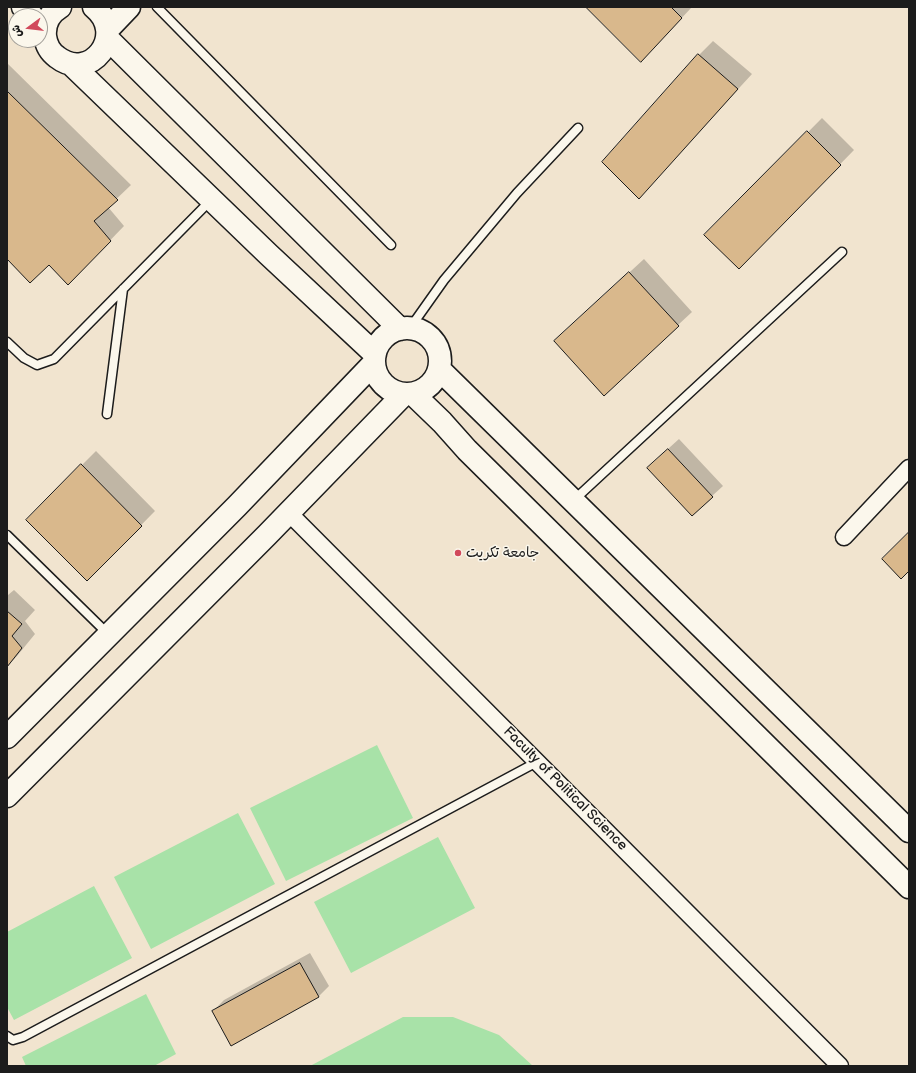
<!DOCTYPE html>
<meta charset="utf-8">
<style>
body{margin:0}
#map{position:relative;width:916px;height:1073px;overflow:hidden;background:#fbf7ec;font-family:"Balsamiq Sans","Playpen Sans Arabic",sans-serif}
canvas{display:block}
.frame{position:absolute;inset:0;border:8px solid #1c1c1c;pointer-events:none}
.north{position:absolute;left:8px;top:8px;width:40px;height:40px;box-sizing:border-box;background:#fbf7ec;border:1px solid #a29f99;border-radius:50%;rotate:255deg;font-size:11px;font-weight:700;line-height:16px;text-align:center;color:#1c1c1c}
.north::after{content:'';display:block;margin:auto;width:14px;height:18px;background:#d1495b;clip-path:polygon(50% 0,100% 100%,50% 72%,0 100%)}
</style>
<div id="map">
<canvas width="916" height="1073"></canvas>
<div class="frame"></div>
<div class="north">ش</div>
</div>
<script>
const ctx = document.querySelector('canvas').getContext('2d');
ctx.lineJoin = 'round';
function fillPath(path, color) {
  ctx.fillStyle = color;
  ctx.fill(path, 'evenodd');
}
function trace(path, color, width, dash) {
  ctx.strokeStyle = color;
  ctx.lineWidth = width;
  ctx.lineCap = dash ? 'butt' : 'round';
  ctx.setLineDash(dash || []);
  ctx.stroke(path);
}
function label(font, color, halo, rows, align = 'center') {
  ctx.font = font + ' "Balsamiq Sans","Playpen Sans Arabic",sans-serif';
  ctx.lineWidth = 3;
  ctx.setLineDash([]);
  ctx.textBaseline = 'middle';
  ctx.strokeStyle = halo;
  ctx.fillStyle = color;
  for (const [text, x, y, turn = 0] of rows) {
    ctx.save();
    ctx.translate(x, y);
    ctx.rotate((+turn || 0) * Math.PI / 180);
    ctx.textAlign = isNaN(turn) ? turn : align;
    if (halo) ctx.strokeText(text, 0, 0);
    ctx.fillText(text, 0, 0);
    ctx.restore();
  }
}
fillPath(new Path2D(`
 M 7,7 L 909,7 L 909,1066 L 7,1066 ZM 16,16 L 40,16 L 40,40 L 16,40 Z`), '#f1e4cf');
fillPath(new Path2D(`
 M 377,745 L 413,818 L 286,881 L 250,808 Z
 M 238,813 L 275,884 L 151,949 L 114,877 Z
 M 438,837 L 475,908 L 351,973 L 314,902 Z
 M 94,886 L 132,958 L 14,1020 L 7,1007 L 7,932 Z
 M 146,994 L 176,1054 L 154,1066 L 26,1066 L 22,1057 Z
 M 403,1017 L 453,1017 L 499,1035 L 533,1066 L 310,1066 Z`), '#a8e2a8');
fillPath(new Path2D(`
 M 587,7 L 692,7 L 661,40 Z
 M 713,41 L 752,74 L 639,197 L 699,55 Z
 M 7,63 L 131,185 L 108,207 L 124,226 L 68,284 L 49,264 L 7,257 Z
 M 822,118 L 854,150 L 739,268 L 706,235 Z
 M 644,259 L 692,312 L 678,325 L 570,327 Z
 M 679,439 L 723,486 L 712,496 L 659,457 Z
 M 96,451 L 155,511 L 87,580 L 27,520 Z
 M 14,590 L 35,610 L 25,621 L 35,634 L 17,656 L 7,667 L 7,594 L 8,595 Z
 M 310,953 L 329,986 L 318,997 L 213,1011 L 224,1000 Z`), '#0003');
const building = new Path2D(`
 M 586,7 L 671,7 L 682,18 L 641,62 Z
 M 698,54 L 738,89 L 639,199 L 602,162 Z
 M 7,91 L 118,200 L 94,221 L 111,241 L 68,285 L 49,265 L 30,283 L 7,259 Z
 M 807,131 L 841,165 L 739,269 L 704,235 Z
 M 629,272 L 679,326 L 604,396 L 554,341 Z
 M 668,449 L 713,497 L 692,516 L 647,468 Z
 M 81,464 L 142,526 L 87,581 L 26,520 Z
 M 909,532 L 909,571 L 901,579 L 882,559 Z
 M 7,611 L 22,624 L 12,636 L 22,648 L 7,667 Z
 M 300,963 L 319,997 L 231,1046 L 212,1011 Z`);
fillPath(building, '#d9b88c');
trace(building, '#1c1c1c', 1);
const lane = new Path2D(`
 M 157,7 L 391,245
 M 410,328 L 444,280 L 517,193 L 578,128
 M 7,342 L 24,358 L 37,365 L 54,359 L 211,200
 M 107,414 L 123,289
 M 574,500 L 842,252
 M 7,535 L 108,634
 M 7,1036 L 13,1040 L 23,1037 L 537,762`);
const street = new Path2D(`
 M 289,513 L 840,1066
 M 844,537 L 909,468`);
const secondary = new Path2D(`
 M 23,7 L 32,16
 M 60,7 C 50,13 44,24 45,36 C 46,44 50,52 57,57 C 90,83 128,35 94,7
 M 108,29 L 129,7
 M 108,39 L 400,329
 M 71,64 L 268,254 L 375,354
 M374 361a33 33 0 1 1 66 0a33 33 0 1 1-66 0Z
 M 439,369 L 909,831
 M 413,394 L 442,422 L 467,450 L 909,887
 M 7,737 L 237,506 L 374,363
 M 7,796 L 267,535 L 404,394`);
trace(lane, '#1c1c1c', 11);
trace(street, '#1c1c1c', 19);
trace(secondary, '#1c1c1c', 25);
trace(lane, '#fbf7ec', 8);
trace(street, '#fbf7ec', 16);
trace(secondary, '#fbf7ec', 22);
for (const [x, y, r, color] of [
 [458,553,4,"#d1495b"]
]) {
  const dot = new Path2D();
  dot.arc(x, y, r, 0, 2 * Math.PI);
  ctx.fillStyle = color;
  ctx.fill(dot);
  trace(dot, '#fbf7ec', 1.5);
}
label('14px', '#1c1c1c', '#fbf7ec', [
 ["جامعة تكريت",466,553]
], 'left');
label('14px', '#1c1c1c', '#fbf7ec', [
 ["Faculty of Political Science",565,789,45]
]);
</script>
